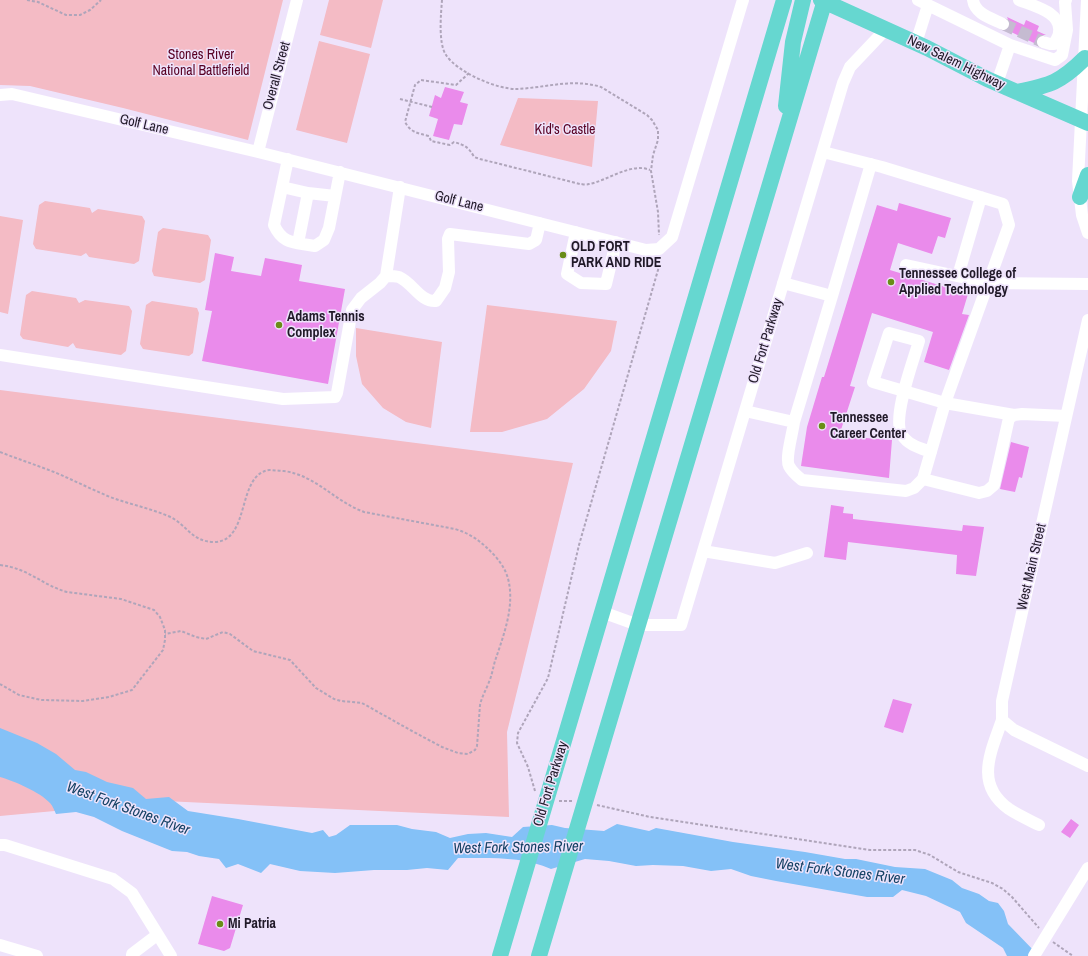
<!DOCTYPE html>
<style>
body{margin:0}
canvas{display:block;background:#eee3fb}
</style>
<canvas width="1088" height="956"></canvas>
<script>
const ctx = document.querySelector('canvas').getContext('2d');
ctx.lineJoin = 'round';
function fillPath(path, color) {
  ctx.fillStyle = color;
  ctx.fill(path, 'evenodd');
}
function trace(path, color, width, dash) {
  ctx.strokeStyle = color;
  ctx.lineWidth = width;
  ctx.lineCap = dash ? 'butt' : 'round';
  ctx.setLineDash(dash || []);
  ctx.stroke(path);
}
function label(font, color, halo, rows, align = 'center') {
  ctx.font = font + ' "Archivo Narrow",sans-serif';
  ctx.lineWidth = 3;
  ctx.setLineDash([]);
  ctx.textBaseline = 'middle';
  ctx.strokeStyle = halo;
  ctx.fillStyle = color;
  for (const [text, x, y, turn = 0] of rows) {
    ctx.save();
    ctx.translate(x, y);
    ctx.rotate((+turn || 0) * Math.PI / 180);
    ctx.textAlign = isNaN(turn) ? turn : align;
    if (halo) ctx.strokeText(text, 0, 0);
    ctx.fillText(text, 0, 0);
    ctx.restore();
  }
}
fillPath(new Path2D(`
 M 0,0 L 283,0 L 248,140 L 123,108 L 30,86 L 0,85 Z
 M 329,0 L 383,0 L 371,48 L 320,35 Z
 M 319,41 L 370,54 L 347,143 L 296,130 Z
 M 518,98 L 598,101 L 592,167 L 500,145 Z
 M 45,201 L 90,208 L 92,213 L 98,209 L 142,216 L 145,221 L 139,261 L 134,264 L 89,257 L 86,253 L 81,256 L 36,249 L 33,244 L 39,205 Z
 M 0,216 L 23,220 L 8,314 L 0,312 Z
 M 163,228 L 208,235 L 211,240 L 205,280 L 200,283 L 154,276 L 152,271 L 158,232 Z
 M 32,291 L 76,298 L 79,303 L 85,300 L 129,306 L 132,311 L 126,351 L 121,355 L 76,348 L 73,343 L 68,347 L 23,339 L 20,335 L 26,295 Z
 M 152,301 L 197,308 L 199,313 L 193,353 L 189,356 L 143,349 L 140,344 L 146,305 Z
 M 487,305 L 617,321 L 611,351 L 584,389 L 547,419 L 502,432 L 470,432 Z
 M 356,328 L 442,342 L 431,428 L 406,422 L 383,408 L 362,384 L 356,356 Z
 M 0,390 L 573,463 L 507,732 L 509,817 L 164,801 L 0,816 Z`), '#f4bbc5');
fillPath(new Path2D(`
 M 0,728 L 37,743 L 56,754 L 75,770 L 86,772 L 107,782 L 133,788 L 146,799 L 169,797 L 188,811 L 238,819 L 312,833 L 323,830 L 329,837 L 336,835 L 350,825 L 397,825 L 412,829 L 436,832 L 450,838 L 468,834 L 486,833 L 512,837 L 523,827 L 552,825 L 565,828 L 604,831 L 617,824 L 649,831 L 656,828 L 733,842 L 805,852 L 845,859 L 856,859 L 895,867 L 925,869 L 952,880 L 962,888 L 979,894 L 989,901 L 998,903 L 1004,911 L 1008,924 L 1039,956 L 1007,956 L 1003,948 L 966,923 L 960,912 L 926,896 L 902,890 L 893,897 L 867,897 L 776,881 L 751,876 L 731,869 L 711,871 L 683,866 L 653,865 L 636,866 L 609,861 L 585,859 L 551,869 C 523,856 489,858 458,858 L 448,870 L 427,868 L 407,870 L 374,870 L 335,873 L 300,871 L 270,864 L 261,873 L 238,864 L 226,868 L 219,859 L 199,856 L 187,852 L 172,851 L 122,831 L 94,817 L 76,812 L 56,814 C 54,810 53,806 50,803 C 40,792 14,781 0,777 Z`), '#84c1f7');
fillPath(new Path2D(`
 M 1007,17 L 1024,25 L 1026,20 L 1039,26 L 1037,31 L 1046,35 L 1042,35 L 1038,36 L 1036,40 L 1036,44 L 1007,30 L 1010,24 Z
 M 445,87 L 464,92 L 460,102 L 468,104 L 462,125 L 454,124 L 449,140 L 433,136 L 438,119 L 429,116 L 435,95 L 441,98 Z
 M 899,203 L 951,218 L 945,238 L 938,236 L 932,254 L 898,243 L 890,270 L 968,294 L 962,314 L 969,315 L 949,370 L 924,362 L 933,332 L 872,313 L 850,386 L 855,387 L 839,436 L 892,440 L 889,478 L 801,466 L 807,427 L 822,377 L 824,377 L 877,205 L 897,211 Z
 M 215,253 L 234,257 L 231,271 L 261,276 L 265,258 L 302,265 L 299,281 L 345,289 L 328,384 L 202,361 L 212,311 L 205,310 Z
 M 1011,442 L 1029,447 L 1022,478 L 1019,477 L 1015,492 L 1000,489 Z
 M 831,505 L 844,507 L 843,513 L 853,514 L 853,519 L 962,531 L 963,525 L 984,527 L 976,576 L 956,574 L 957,555 L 848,542 L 846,560 L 824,557 Z
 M 893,699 L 912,704 L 903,733 L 884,727 Z
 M 1071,819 L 1079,825 L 1070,838 L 1061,832 Z
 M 212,896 L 243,905 L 230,948 L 224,951 L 198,944 Z`), '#ea8beb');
trace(new Path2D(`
 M 1003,24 L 1043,42`), '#c5bbd1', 12, [12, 6]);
trace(new Path2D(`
 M 27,0 L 38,2 L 66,15 L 80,15 L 90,10 L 101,0
 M 442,0 C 441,14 438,43 446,55 C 457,72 496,89 516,89 C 545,88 572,78 601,87 L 647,115 L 652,120 L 658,130 L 658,140 L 653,155 L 651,171 L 658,212 L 659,235
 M 469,73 L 456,85 L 421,80 L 415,85 L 405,122 C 411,133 418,133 429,136 L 431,141 L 450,145 L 454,142 C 464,145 469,147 474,157 L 480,159 L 580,184 C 582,184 586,185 589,184 C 607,181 631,162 650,170
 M 400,99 L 432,107
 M 0,452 C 18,459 36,465 54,472 C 73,480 91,489 110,497 C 129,504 149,508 168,516 C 186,523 191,542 214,542 C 251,542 236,475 269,470 C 274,470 279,471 284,471 C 317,476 334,501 364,512 L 455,529 C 472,534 483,543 495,556 C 502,564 507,572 509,583 C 514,609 503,637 495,661 C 493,668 492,675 489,682 C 486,690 482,696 480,705 L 477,746 L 475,750 L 468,754 L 458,753 L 442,747 L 412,731 L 362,703 L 341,701 L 334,699 L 316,688 L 290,660 L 253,651 L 230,634 L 223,632 L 206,639 L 196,637 L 181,631 L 165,634
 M 0,565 C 28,568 42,585 67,592 L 121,599 L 154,610 L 160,617 L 165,630 L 165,640 L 163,650 L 132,690 L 109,697 L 83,701 L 41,700 L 19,695 L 0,684
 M 535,791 L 528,767 L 517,743 L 518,733 L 548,678 L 579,545 L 660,263 L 660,260
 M 559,801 L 572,801
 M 597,805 L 650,817 L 870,850 L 915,850 L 930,855 L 958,872 L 992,883 L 1003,889 L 1012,897 L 1039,928
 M 1053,942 L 1073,956`), '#afa5ba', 2, [3, 2]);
trace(new Path2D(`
 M 973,0 C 975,14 991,18 1003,24
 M 1019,0 C 1033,6 1062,12 1059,32 C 1059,36 1056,40 1054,44 L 1050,44 L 1043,42
 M 1087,0 L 1078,181 L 1082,215 L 1088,233
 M 928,5 L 1010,45 L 1055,60 L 1062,55 L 1067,30 L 1065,2 L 1066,0
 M 916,43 L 928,5 L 918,0
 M 997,83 L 1010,45
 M 0,95 L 12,94 L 258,152 L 646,250 L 659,249 L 672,237 L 742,3 L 743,0
 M 258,152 L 297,0
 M 823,152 L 882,167 L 1003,204 L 1009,225 L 945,403 L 1014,415
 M 288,159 L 274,225 C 283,245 295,242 315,246 L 324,240 L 329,228 L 340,172
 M 282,187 L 308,193 L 335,196
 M 576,232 L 567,274 L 581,283 L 606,284 L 616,242
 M 298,243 L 308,193
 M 906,265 L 989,283 L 1088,284
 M 386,276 C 390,276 395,276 399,277 C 413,283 420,302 436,301 L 445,288 L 449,272 L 448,239 L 450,234 L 529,244 L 536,240 L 540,223
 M 958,276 L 981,197
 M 783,283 L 832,296 L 871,164
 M 1088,320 L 1002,701 L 1002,720 L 1014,730 L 1088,766
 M 0,355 L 283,399 L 335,397 L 337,393 L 352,310 L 361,298 L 380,283 L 386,276 L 400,187
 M 745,411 L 794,422 C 793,432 785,458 789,466 C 792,472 797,476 802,480 L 906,491 L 914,488 L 923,479 L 979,493 L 987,491 L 994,485 L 1009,418 L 1014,415 L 1022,414 L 1066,416
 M 794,422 L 832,296
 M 923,479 L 945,403 L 873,382 L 889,333 L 919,341 C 914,359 891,419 902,435 C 908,445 920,448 931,452
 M 703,551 L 775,563 L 807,553
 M 602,612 L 638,625 L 681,625 L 843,83 L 850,67 L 886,29
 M 1002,720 C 991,752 974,784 1009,809 C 1018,815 1029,820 1039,825
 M 0,845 L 5,845 L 113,879 L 132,893 L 171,956
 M 0,945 L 37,956
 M 132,956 L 132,954 L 157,935
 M 1034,956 L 1088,868`), '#fff', 12);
trace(new Path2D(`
 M 821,0 L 927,48 L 987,79 L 1088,123
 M 1017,92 C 1050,85 1060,83 1085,58
 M 786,106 L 793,42 L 803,0
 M 1080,197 L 1088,175
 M 500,956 L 784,0
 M 539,956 L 825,0`), '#66d7d0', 16);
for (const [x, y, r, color] of [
 [563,255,4,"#698d17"],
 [891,282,4,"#698d17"],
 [279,325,4,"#698d17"],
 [822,426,4,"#698d17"],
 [220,924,4,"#698d17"]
]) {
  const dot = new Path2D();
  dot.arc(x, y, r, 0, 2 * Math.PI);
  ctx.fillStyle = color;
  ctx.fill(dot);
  trace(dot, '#eee3fb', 1.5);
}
label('14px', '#580123', '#eee3fb', [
 ["Stones River",201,55],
 ["National Battlefield",201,71],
 ["Kid's Castle",565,130]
]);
label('14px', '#201928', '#eee3fb', [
 ["New Salem Highway",956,63,26],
 ["Overall Street",277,76,-75],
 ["Golf Lane",144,125,13],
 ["Golf Lane",459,202,14],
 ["Old Fort Parkway",766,341,-73],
 ["West Main Street",1032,567,-77],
 ["Old Fort Parkway",551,784,-73]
]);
label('bold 14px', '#201928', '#eee3fb', [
 ["OLD FORT",571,247],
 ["PARK AND RIDE",571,263],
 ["Tennessee College of",899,274],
 ["Applied Technology",899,290],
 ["Adams Tennis",287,317],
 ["Complex",287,333],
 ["Tennessee",830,418],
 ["Career Center",830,434],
 ["Mi Patria",228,924]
], 'left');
label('italic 15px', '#154265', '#eee3fb', [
 ["West Fork Stones River",128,809,20],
 ["West Fork Stones River",518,848,-1],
 ["West Fork Stones River",840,872,7]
]);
</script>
